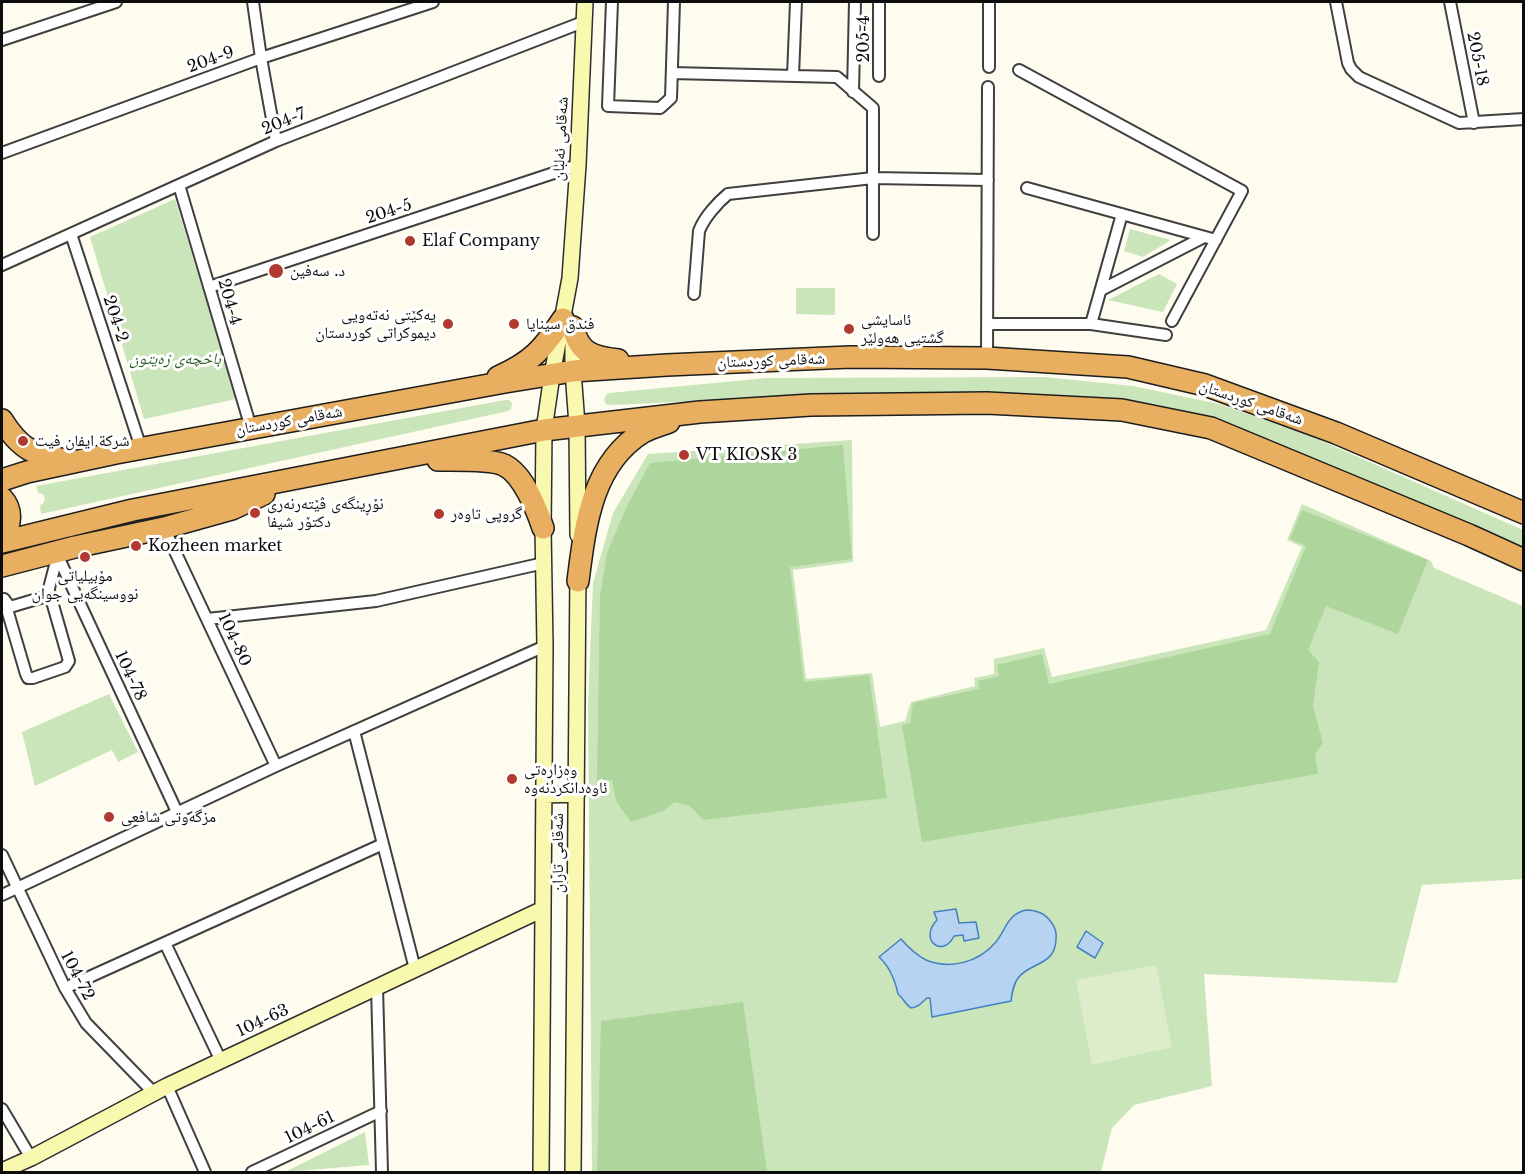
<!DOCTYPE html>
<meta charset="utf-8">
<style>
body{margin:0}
#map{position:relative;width:1525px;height:1174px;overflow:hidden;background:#fefcee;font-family:"Libre Baskerville",serif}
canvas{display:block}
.frame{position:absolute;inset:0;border:3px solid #0d0d0d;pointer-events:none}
</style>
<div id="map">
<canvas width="1525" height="1174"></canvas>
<div class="frame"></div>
</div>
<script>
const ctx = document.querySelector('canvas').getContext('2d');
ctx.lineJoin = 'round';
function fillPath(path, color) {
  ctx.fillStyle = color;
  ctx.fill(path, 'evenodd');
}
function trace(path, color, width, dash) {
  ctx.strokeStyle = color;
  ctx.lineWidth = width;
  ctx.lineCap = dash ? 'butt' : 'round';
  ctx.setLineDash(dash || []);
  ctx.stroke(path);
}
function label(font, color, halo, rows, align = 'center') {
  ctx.font = font + ' "Libre Baskerville","Noto Naskh Arabic",serif';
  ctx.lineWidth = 6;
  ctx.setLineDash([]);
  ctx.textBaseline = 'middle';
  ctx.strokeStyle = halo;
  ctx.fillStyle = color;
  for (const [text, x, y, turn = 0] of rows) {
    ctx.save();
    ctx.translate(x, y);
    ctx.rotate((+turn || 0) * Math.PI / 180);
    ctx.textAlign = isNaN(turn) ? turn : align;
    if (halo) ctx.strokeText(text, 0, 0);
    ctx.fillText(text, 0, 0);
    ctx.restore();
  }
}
fillPath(new Path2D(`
 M 175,199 L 236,399 L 144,419 L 90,237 Z
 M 1130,229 L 1171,240 L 1143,257 L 1124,251 Z
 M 1159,274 L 1177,284 L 1163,312 L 1108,300 Z
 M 796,288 L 835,288 L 835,315 L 796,314 Z
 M 1045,377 L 1133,386 L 1219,404 L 1313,437 L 1523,530 L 1523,551 L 1307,456 L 1215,423 L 771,398 L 610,405 L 606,404 L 604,400 L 606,395 L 609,393 L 767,378 Z
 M 505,400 L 509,400 L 512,403 L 511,409 L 508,411 L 41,514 L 40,505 L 43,504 L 45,498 L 43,494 L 38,493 L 36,486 Z
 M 852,440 L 853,562 L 793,570 L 806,679 L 872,673 L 880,727 L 905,721 L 911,702 L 975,686 L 974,678 L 994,674 L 994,659 L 1044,648 L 1052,677 L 1266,630 L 1302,547 L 1287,540 L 1302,504 L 1431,561 L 1434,568 L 1523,606 L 1523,879 L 1422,885 L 1397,983 L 1204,974 L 1212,1086 L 1134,1105 L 1112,1128 L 1101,1172 L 592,1172 L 588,704 L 593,583 L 613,513 L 648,454 Z
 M 109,694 L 138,752 L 118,762 L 112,750 L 35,786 L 22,732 Z
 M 365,1132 L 369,1165 L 285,1172 Z`), '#cbe5ba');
fillPath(new Path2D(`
 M 843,445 L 852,559 L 790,567 L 804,682 L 869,675 L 887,798 L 703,820 L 690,806 L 674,802 L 663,811 L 631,822 L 616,801 L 612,780 L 597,783 L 600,596 L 607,553 L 627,506 L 650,463 Z
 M 1302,510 L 1428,560 L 1398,634 L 1326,606 L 1308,650 L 1319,662 L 1313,706 L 1323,743 L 1315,754 L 1318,774 L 922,842 L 902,725 L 910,723 L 913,703 L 979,689 L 978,681 L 999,676 L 997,665 L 1042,654 L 1049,684 L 1270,634 L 1306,546 L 1290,539 Z
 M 743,1002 L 767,1172 L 597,1172 L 601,1021 Z`), '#aed59b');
fillPath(new Path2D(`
 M 1156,965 L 1172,1047 L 1092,1065 L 1076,980 Z`), '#ddedcb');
const water = new Path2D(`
 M 956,909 L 959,923 L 976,922 L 979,938 L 964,941 L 963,935 L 954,936 C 943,959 918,940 937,920 L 934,912 Z
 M 1026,910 C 1037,910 1045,913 1051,922 C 1055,927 1057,933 1056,940 C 1055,966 1030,962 1018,978 C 1013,985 1012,993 1011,1001 L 932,1017 L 930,998 L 927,998 C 921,1003 919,1007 911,1008 C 905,1004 903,998 898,994 C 895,980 890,967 879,957 L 901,939 C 908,947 916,955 926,960 C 950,970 979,962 995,943 C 1007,929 1006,915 1026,910 Z
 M 1086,931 L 1103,943 L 1095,958 L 1077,947 Z`);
fillPath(water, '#b6d4f1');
trace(water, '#4380c2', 1.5);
const street = new Path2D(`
 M 253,2 L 261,58 L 276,141
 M 612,2 L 608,106 L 660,108 L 671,98 L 674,2
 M 879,2 L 879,76
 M 1336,2 L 1348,63 L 1351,69 L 1359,77 L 1459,123 L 1524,119
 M 1450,2 L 1474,123
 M 2,40 L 116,2
 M 989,67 L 989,2
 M 1019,70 L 1242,191 L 1172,321
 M 672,73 L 837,77 L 873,108 L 873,234
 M 793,76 L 796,2
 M 853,92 L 855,2
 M 2,153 L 261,58 L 433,2
 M 179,185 L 251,428
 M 1027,188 L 1216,240
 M 71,234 L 141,448
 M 2,265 L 276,141 L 583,22
 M 209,287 L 578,165
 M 1101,290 L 1204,237
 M 694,294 L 699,231 C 704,218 717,203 728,194 L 873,178 L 988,180
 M 988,324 L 1091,324 L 1166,335
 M 1091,324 L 1122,214
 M 987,358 L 988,87
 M 164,528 L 276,766
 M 59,551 L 61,563 L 177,812
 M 4,599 L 26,674 L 28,678 L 33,678 L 65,667 L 69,661 L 49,591
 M 4,599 L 10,607 L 47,596 L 58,554
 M 207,619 L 376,601 L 544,563
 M 354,731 L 415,969
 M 2,855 L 65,988 L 86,1023 L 154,1093
 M 2,895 L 276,766 L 545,646
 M 165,943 L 221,1061
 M 377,987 L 382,1172
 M 65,988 L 383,844
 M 167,1086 L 205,1172
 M 2,1109 L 31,1158
 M 252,1172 L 381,1111`);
const secondary = new Path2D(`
 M 573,332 L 573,371 L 577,425 L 578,535
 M 544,795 L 577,794
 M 2,1171 L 31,1158 L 167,1086 L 543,909
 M 541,1172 L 545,646 L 543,528 L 544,430 L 552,375 L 570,278 L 578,165 L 585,2
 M 573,1172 L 578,571`);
const highway = new Path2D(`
 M 573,327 C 579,354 594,357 618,360
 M 498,377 C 532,362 543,349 563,319
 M 2,420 C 20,449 32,454 65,460
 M 438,460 C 453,460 492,459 504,465 C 523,474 537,510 543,528
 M 2,480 L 27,472 L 116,453 L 505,382 L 573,371 L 667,365 L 850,357 L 987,358 L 1128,367 L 1205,385 L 1336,433 L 1524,513
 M 2,498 C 13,510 11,525 2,538
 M 2,542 L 133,510 L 544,430 L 700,412 L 811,405 L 987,403 L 1122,410 L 1211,428 L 1469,535 L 1524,560
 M 2,566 L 75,547 L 164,528 L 232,509 L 264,494
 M 578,581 C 585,527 591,464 643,432 C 651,428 661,425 669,422`);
trace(street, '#404040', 14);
trace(secondary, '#2f2f2f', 18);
trace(highway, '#1e1e1e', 24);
trace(street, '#fff', 10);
trace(secondary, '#f8f8ae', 15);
trace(highway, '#e9af61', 21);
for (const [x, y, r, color] of [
 [410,241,6,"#b23930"],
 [276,271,8,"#b23930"],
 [448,324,6,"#b23930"],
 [514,324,6,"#b23930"],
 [849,329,6,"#b23930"],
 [23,441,6,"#b23930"],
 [684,455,6,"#b23930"],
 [255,513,6,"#b23930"],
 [439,514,6,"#b23930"],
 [136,546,6,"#b23930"],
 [85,557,6,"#b23930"],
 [512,779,6,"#b23930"],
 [109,817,6,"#b23930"]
]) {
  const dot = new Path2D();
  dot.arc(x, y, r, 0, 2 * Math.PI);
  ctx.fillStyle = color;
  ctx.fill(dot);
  trace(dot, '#fff', 2);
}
label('16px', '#0d0d0d', '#fff', [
 ["205-4",864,39,-90],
 ["205-18",1477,59,79],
 ["204-9",211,60,-20],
 ["204-7",284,122,-22],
 ["شەقامی ئەلبان",561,139,-87],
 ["204-5",389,212,-18],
 ["204-4",229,302,74],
 ["204-2",115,319,72],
 ["شەقامی کوردستان",771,361,-2],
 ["شەقامی کوردستان",1251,403,19],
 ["شەقامی کوردستان",289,421,-10],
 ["104-80",234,640,65],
 ["104-78",130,676,65],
 ["شەقامی تاران",558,853,-90],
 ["104-72",77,976,62],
 ["104-63",263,1021,-25],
 ["104-61",310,1128,-26]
]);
label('16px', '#0d0d0d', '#fff', [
 ["Elaf Company",422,241],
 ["د. سەفین",290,271],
 ["یه‌كێتی نه‌ته‌ویی",436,315,"right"],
 ["دیموكراتی كوردستان",436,333,"right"],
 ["ئاسایشی",861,320],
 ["گشتیی هەولێر",861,338],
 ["فندق سينايا",526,324],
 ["شركة ايفان فيت",35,441],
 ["VT KIOSK 3",696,455],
 ["نۆڕینگەی ڤێتەرنەری",267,504],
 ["دکتۆر شیفا",267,522],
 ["گروپی تاوەر",451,514],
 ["Kozheen market",148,546],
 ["مۆبیلیاتی",85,576,"center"],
 ["نووسینگەیی جوان",85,594,"center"],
 ["وەزارەتی",524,770],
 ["ئاوەدانکردنەوە",524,788],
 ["مزگەوتی شافعی",121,817]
], 'left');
label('italic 16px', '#285f22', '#fff', [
 ["باخچەی زەیتون",175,359]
]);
</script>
